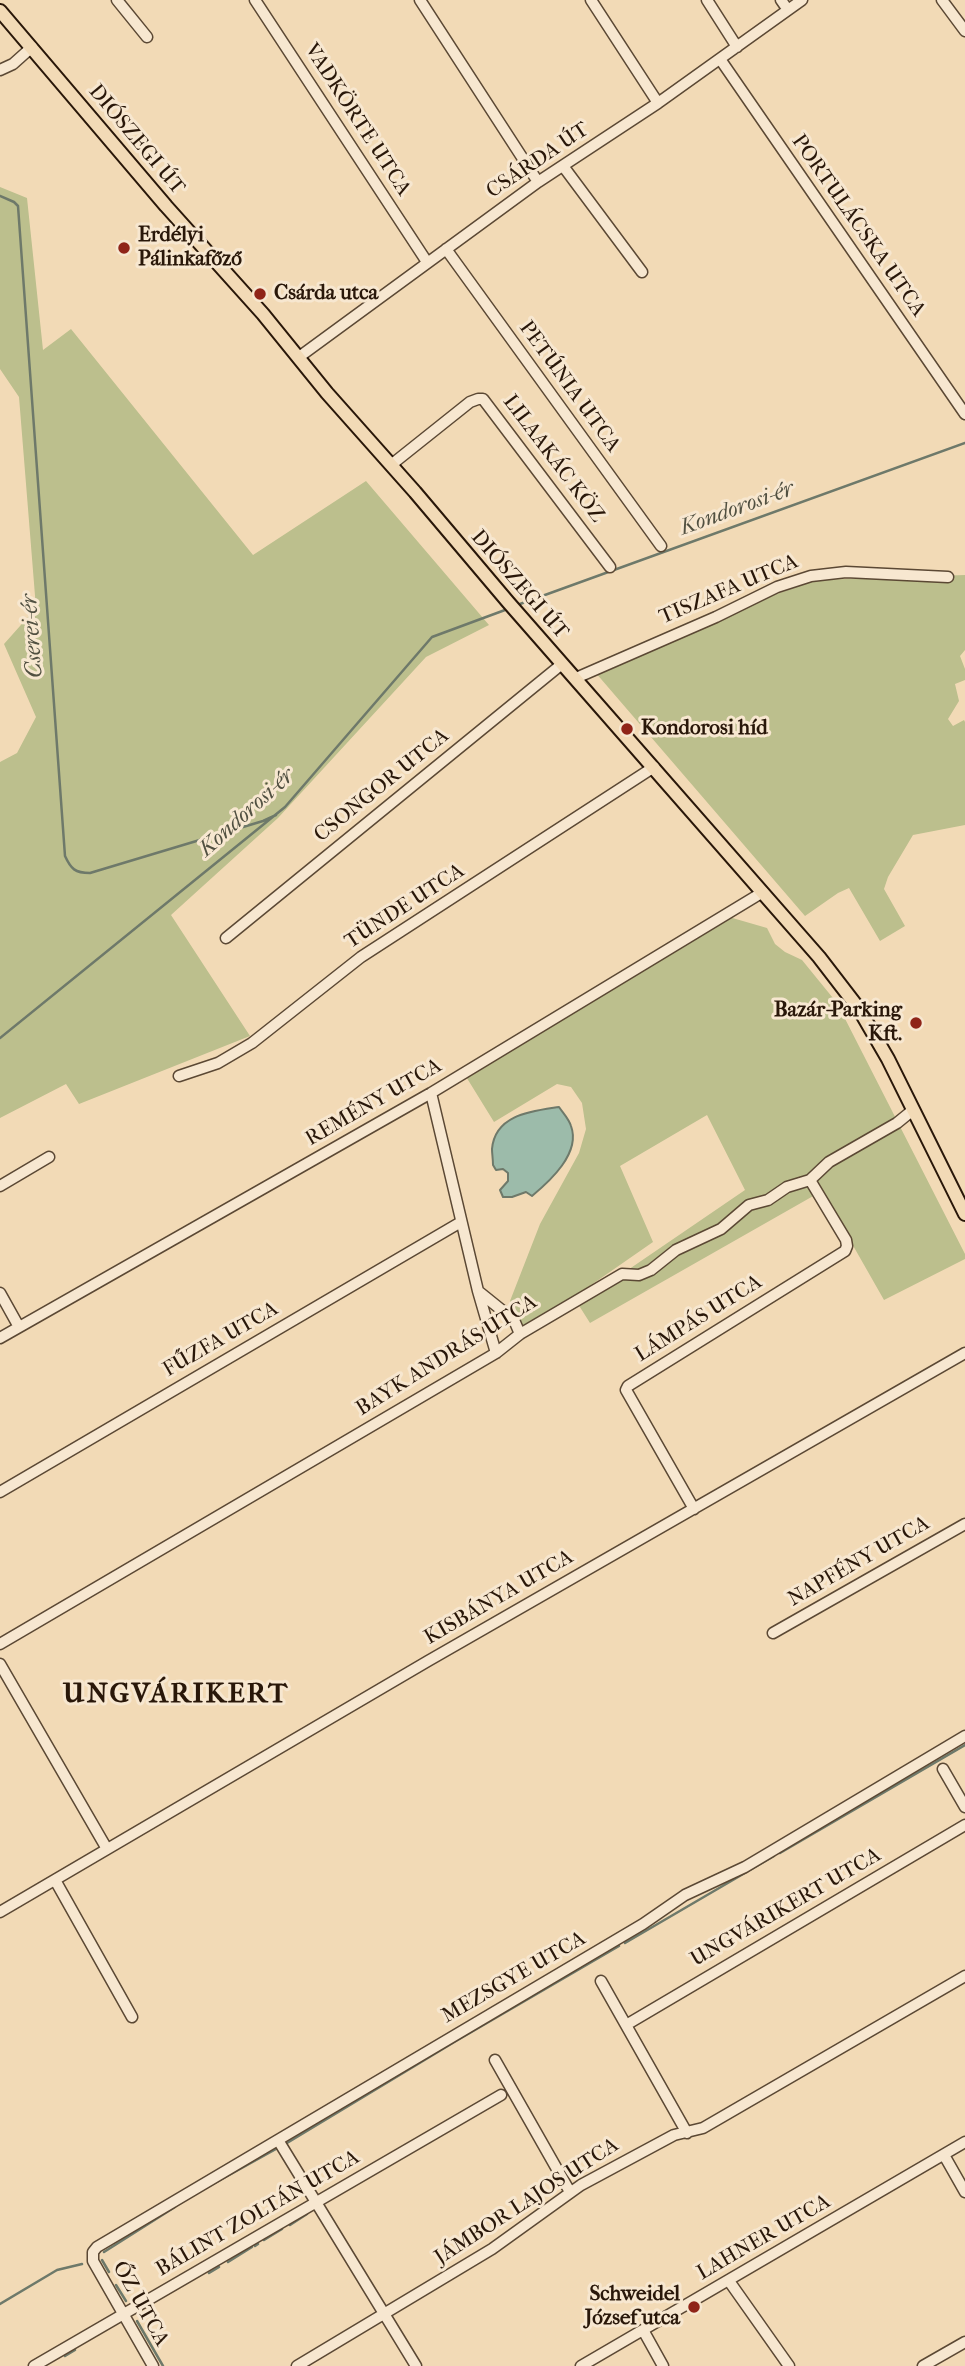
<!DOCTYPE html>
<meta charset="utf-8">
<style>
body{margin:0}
canvas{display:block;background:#f2dab6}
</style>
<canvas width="965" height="2366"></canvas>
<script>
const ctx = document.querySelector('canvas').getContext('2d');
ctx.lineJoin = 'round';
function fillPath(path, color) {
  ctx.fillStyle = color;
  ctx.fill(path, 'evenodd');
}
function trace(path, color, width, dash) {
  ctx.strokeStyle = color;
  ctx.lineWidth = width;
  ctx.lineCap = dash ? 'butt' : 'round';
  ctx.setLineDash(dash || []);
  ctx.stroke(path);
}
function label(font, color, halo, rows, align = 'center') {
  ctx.font = font + ' "IM FELL French Canon",serif';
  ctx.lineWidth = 6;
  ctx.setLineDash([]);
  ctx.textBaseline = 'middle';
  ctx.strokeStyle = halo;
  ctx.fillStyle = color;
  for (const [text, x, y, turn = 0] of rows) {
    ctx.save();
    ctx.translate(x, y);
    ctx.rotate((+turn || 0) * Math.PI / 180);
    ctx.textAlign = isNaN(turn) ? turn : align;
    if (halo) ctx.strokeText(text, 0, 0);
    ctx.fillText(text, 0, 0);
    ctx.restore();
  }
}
fillPath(new Path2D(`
 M 0,187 L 27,198 L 43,350 L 71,329 L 253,555 L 366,481 L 489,625 L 426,657 L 278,818 L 171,915 L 250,1036 L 79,1104 L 66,1084 L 0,1118 L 0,762 L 17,753 L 36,717 L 4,644 L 36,608 L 19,397 L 0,369 Z
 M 965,575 L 965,650 L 960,656 L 965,669 L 965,680 L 955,684 L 959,701 L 948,719 L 953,726 L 964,720 L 965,722 L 965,825 L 913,835 L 888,877 L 884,889 L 905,926 L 880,941 L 849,888 L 838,893 L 805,916 L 595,672 L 726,612 L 816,580 Z
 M 729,917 L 767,928 L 775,944 L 785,952 L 802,960 L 837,1003 L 965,1254 L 965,1259 L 884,1300 L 822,1191 L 590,1323 L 578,1304 L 745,1190 L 707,1115 L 620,1166 L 653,1242 L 522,1333 L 510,1301 L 540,1224 L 579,1153 L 586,1129 L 582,1103 L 571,1087 L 557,1084 L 494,1122 L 465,1075 Z`), '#bcbf8d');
const water = new Path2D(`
 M 559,1107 C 563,1113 569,1119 571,1126 C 581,1153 550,1181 532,1196 L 526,1192 L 512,1197 L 503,1197 L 500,1190 L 508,1181 L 508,1173 L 503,1169 L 496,1170 L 493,1165 C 493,1159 492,1154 492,1149 C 495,1114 533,1111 559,1107 Z`);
fillPath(water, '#9cbbaa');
trace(water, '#6e796a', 2);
trace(new Path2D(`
 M 0,196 L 14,202 L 18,206 L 65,856 C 71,869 75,873 90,873 L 263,821 L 276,815
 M 520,604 L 965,443
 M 0,1038 L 285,807 L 432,637 L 505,610
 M 780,1853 L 965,1745
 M 625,1943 L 774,1856
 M 287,2143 L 456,2041 L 619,1946
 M 195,2194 L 276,2149
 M 290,2225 L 307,2214
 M 264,2240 L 282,2229
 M 255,2246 L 258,2244
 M 104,2252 L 175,2207
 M 102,2260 L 109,2272
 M 228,2262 L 252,2247
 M 209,2273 L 219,2267
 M 116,2285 L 126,2301
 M 0,2304 L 57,2270 L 82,2264
 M 137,2321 L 163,2366
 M 65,2356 L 75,2350`), '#6e796a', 2.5);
const minor = new Path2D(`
 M 117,0 L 147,37
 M 255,0 L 427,262
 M 420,0 L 538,182
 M 591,0 L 658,103
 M 707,0 L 737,47
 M 781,0 L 788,10
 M 942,0 L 965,31
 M 720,59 L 965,414
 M 0,70 L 13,64 L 32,47
 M 563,166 L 642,272
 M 446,249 L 661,546
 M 299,357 L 538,182 L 658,103 L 802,0
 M 391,465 L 470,402 L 478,399 L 483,399 L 610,567
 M 576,678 L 716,617 L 777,587 L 811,576 L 846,572 L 948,577
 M 226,938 L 562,664
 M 179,1076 L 218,1063 L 252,1043 L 361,957 L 654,767
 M 431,1093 L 478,1291 L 496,1353
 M 0,1186 L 49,1157
 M 478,1291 L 514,1320 L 520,1334
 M 0,1293 L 19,1327
 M 0,1338 L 431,1093 L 763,892
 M 0,1492 L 461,1222
 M 694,1509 L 626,1390 L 628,1386 L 845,1251 L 847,1246 L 846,1240 L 810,1180
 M 773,1633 L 965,1524
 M 0,1644 L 496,1353 L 520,1334 L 622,1274 L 639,1275 L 651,1270 L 676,1250 L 721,1229 L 749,1205 L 768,1200 L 787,1187 L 810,1180 L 829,1162 L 897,1123 L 913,1110
 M 0,1664 L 107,1849
 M 943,1769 L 965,1807
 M 55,1880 L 132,2017
 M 0,1912 L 428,1661 L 965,1353
 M 601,1981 L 687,2133
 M 626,2025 L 965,1825
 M 495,2060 L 570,2192
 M 278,2140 L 416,2366
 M 944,2155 L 965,2192
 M 729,2281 L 789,2366
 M 643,2330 L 663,2366
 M 34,2366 L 501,2095
 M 153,2366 L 93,2261 L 93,2252 L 97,2247 L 643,1924 L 685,1895 L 745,1867 L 965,1736
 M 297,2366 L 492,2249 L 581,2185 L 674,2135 L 703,2128 L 965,1976
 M 581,2366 L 965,2142
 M 923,2366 L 965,2342`);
const major = new Path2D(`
 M 0,11 L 166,206 L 263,314 L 327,393 L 415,492 L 508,602 L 819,957 L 859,1009 L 888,1059 L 965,1214`);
trace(minor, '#5b4834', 13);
trace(major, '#291709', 16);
trace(minor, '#f7e7d0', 10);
trace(major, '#f2dab6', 12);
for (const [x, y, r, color] of [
 [124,248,7,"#8f2418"],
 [260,294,7,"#8f2418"],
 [627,729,7,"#8f2418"],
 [916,1023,7,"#8f2418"],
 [694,2307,7,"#8f2418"]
]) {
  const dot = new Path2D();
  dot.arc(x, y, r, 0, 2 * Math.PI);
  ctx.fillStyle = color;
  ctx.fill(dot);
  trace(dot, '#f7e7d0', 2.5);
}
label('21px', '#291709', '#f7e7d0', [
 ["VADKÖRTE UTCA",357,120,57],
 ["DIÓSZEGI ÚT",136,140,50],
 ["CSÁRDA ÚT",538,161,-34],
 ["PORTULÁCSKA UTCA",858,226,55],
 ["PETÚNIA UTCA",569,387,54],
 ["LILAAKÁC KÖZ",553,459,53],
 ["DIÓSZEGI ÚT",519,585,49],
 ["TISZAFA UTCA",729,590,-23],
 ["CSONGOR UTCA",382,786,-39],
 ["TÜNDE UTCA",405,907,-33],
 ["REMÉNY UTCA",374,1103,-30],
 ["LÁMPÁS UTCA",699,1319,-32],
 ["FŰZFA UTCA",221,1340,-30],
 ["BAYK ANDRÁS UTCA",447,1356,-32],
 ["NAPFÉNY UTCA",859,1562,-30],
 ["KISBÁNYA UTCA",499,1598,-30],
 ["UNGVÁRIKERT UTCA",786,1908,-30],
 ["MEZSGYE UTCA",514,1978,-30],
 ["JÁMBOR LAJOS UTCA",527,2202,-33],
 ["BÁLINT ZOLTÁN UTCA",258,2214,-30],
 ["LAHNER UTCA",764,2238,-30],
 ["ŐZ UTCA",140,2304,61]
]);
label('bold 21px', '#291709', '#f7e7d0', [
 ["Erdélyi",138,236],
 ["Pálinkafőző",138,260],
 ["Csárda utca",274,294],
 ["Kondorosi híd",641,729],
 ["Bazár-Parking",902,1011,"right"],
 ["Kft.",902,1035,"right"],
 ["Schweidel",680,2295,"right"],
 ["József utca",680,2319,"right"]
], 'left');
label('italic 23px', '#515041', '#f7e7d0', [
 ["Kondorosi-ér",737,509,-20],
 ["Cserei-ér",33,636,-94],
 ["Kondorosi-ér",247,813,-42]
]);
ctx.letterSpacing = '2px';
label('bold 28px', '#291709', '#f7e7d0', [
 ["UNGVÁRIKERT",176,1695]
]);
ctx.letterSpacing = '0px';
</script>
